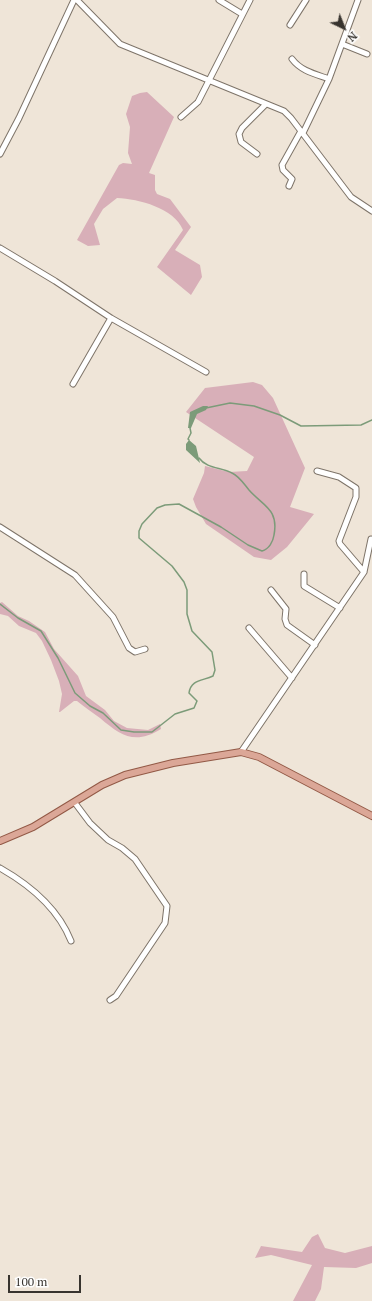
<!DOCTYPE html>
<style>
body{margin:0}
#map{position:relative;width:372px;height:1301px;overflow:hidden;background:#efe5d8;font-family:"PT Serif",serif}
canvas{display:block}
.north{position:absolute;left:324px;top:8px;width:40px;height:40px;-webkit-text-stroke:3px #fff;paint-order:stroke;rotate:137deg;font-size:11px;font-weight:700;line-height:16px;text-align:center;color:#38342f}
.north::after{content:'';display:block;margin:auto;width:14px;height:18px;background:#38342f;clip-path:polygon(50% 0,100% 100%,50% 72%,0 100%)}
.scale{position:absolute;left:8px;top:1275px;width:73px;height:18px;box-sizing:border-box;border:2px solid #38342f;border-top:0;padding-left:5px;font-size:12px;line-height:14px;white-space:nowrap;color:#38342f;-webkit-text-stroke:3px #fff;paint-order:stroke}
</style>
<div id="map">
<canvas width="372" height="1301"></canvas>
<div class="north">N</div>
<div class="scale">100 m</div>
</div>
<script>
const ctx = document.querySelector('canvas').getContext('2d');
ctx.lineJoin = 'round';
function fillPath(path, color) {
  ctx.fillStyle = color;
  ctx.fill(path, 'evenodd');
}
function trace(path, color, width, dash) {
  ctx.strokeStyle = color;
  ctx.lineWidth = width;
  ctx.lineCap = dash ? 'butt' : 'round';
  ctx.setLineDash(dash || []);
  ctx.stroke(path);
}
fillPath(new Path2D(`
 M 147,92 L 174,117 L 149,173 L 155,175 L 155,190 L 157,194 L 170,199 L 191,227 L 175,250 L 200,265 L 202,277 L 191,295 L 157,267 L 183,230 C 174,208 139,199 117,198 L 103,209 L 94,224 L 100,245 L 88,246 L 77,240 L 119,165 L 123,163 L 132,164 L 128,153 L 130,127 L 126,114 L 132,96 L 140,93 Z
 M 253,382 L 262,385 L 273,398 L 305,468 L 290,507 L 314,514 L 287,547 L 271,560 L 254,557 L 206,524 L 196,507 L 193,499 L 204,473 L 205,466 L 229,472 L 247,471 L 254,457 L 186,412 L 205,388 Z
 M 2,602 L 18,616 L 29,621 L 45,632 L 54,649 L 78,676 L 86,696 L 105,710 L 114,721 L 127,728 L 148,730 L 160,724 L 161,729 C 135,745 121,736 100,718 C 92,712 84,707 77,701 L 74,701 L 60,712 L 59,712 L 62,694 L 59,681 L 51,660 L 42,641 L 36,633 L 19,626 L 8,616 L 0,614 L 0,603 Z
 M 318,1234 L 325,1248 L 345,1253 L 372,1246 L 372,1263 L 356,1268 L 324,1267 L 321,1289 L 315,1301 L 293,1301 L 312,1265 L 271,1255 L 255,1258 L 261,1246 L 302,1252 L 312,1237 Z`), '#d8afb8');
fillPath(new Path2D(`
 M 203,406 L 208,406 L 206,410 L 197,414 L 191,428 L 188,428 L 190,412 Z
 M 189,440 L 196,446 L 200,463 L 186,450 L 186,444 Z`), '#7c9b79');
trace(new Path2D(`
 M 206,408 L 230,403 L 254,406 L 280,415 L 301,426 L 361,425 L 372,420
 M 189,440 L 188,439 L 191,433 L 190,428
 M 0,604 L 18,618 L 41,631 L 58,658 L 75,693 L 90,706 L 103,713 L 121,730 L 134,732 L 152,732 L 175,714 L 194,708 L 197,701 L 189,693 C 191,679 203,681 213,676 L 215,670 L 212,652 L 192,631 L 187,614 L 187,590 L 184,582 L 172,566 L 139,538 L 139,531 L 142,524 L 157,508 L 165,505 L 179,504 L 221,527 L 248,545 L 262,551 C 269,549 273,542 274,535 C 279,509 263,506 249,490 C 244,484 239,476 232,473 C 221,467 207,469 199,458`), '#7c9b79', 1.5);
const minor = new Path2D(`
 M 77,0 L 120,44 L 284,111 L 291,118 L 351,197 L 372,211
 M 219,0 L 242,14
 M 290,25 L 306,0
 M 342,44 L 367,54
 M 292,59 C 301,71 315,74 329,79
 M 181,117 L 198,102 L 250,0
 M 303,133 L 329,79 L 358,0
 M 0,154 L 19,118 L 74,0
 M 257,154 L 241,142 L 239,134 L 242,128 L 265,105
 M 289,186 L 292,179 L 283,170 L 282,165 L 301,131
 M 0,248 L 55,281 L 111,318 L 206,372
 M 73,384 L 111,318
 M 317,471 L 339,477 L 356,488 L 356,497 L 339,541 L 340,544 L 364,572
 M 0,527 L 75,575 L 113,617 L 129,648 L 135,652 L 145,649
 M 304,574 L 304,586 L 340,608
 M 271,590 L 286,609 L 285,619 L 287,625 L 315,645
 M 249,628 L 292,678
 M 241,752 L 364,572 L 371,539
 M 75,803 L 90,823 L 108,840 L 122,848 L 135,859 L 167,906 L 165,923 L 116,996 L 110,1000
 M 0,868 C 30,885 58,908 71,941`);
const major = new Path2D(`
 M 0,841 L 33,827 L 102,785 L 125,775 L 173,763 L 241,752 L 259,757 L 372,816`);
trace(minor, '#7e7469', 7);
trace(major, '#925946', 8);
trace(minor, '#fff', 5);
trace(major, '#dba797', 6);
</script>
